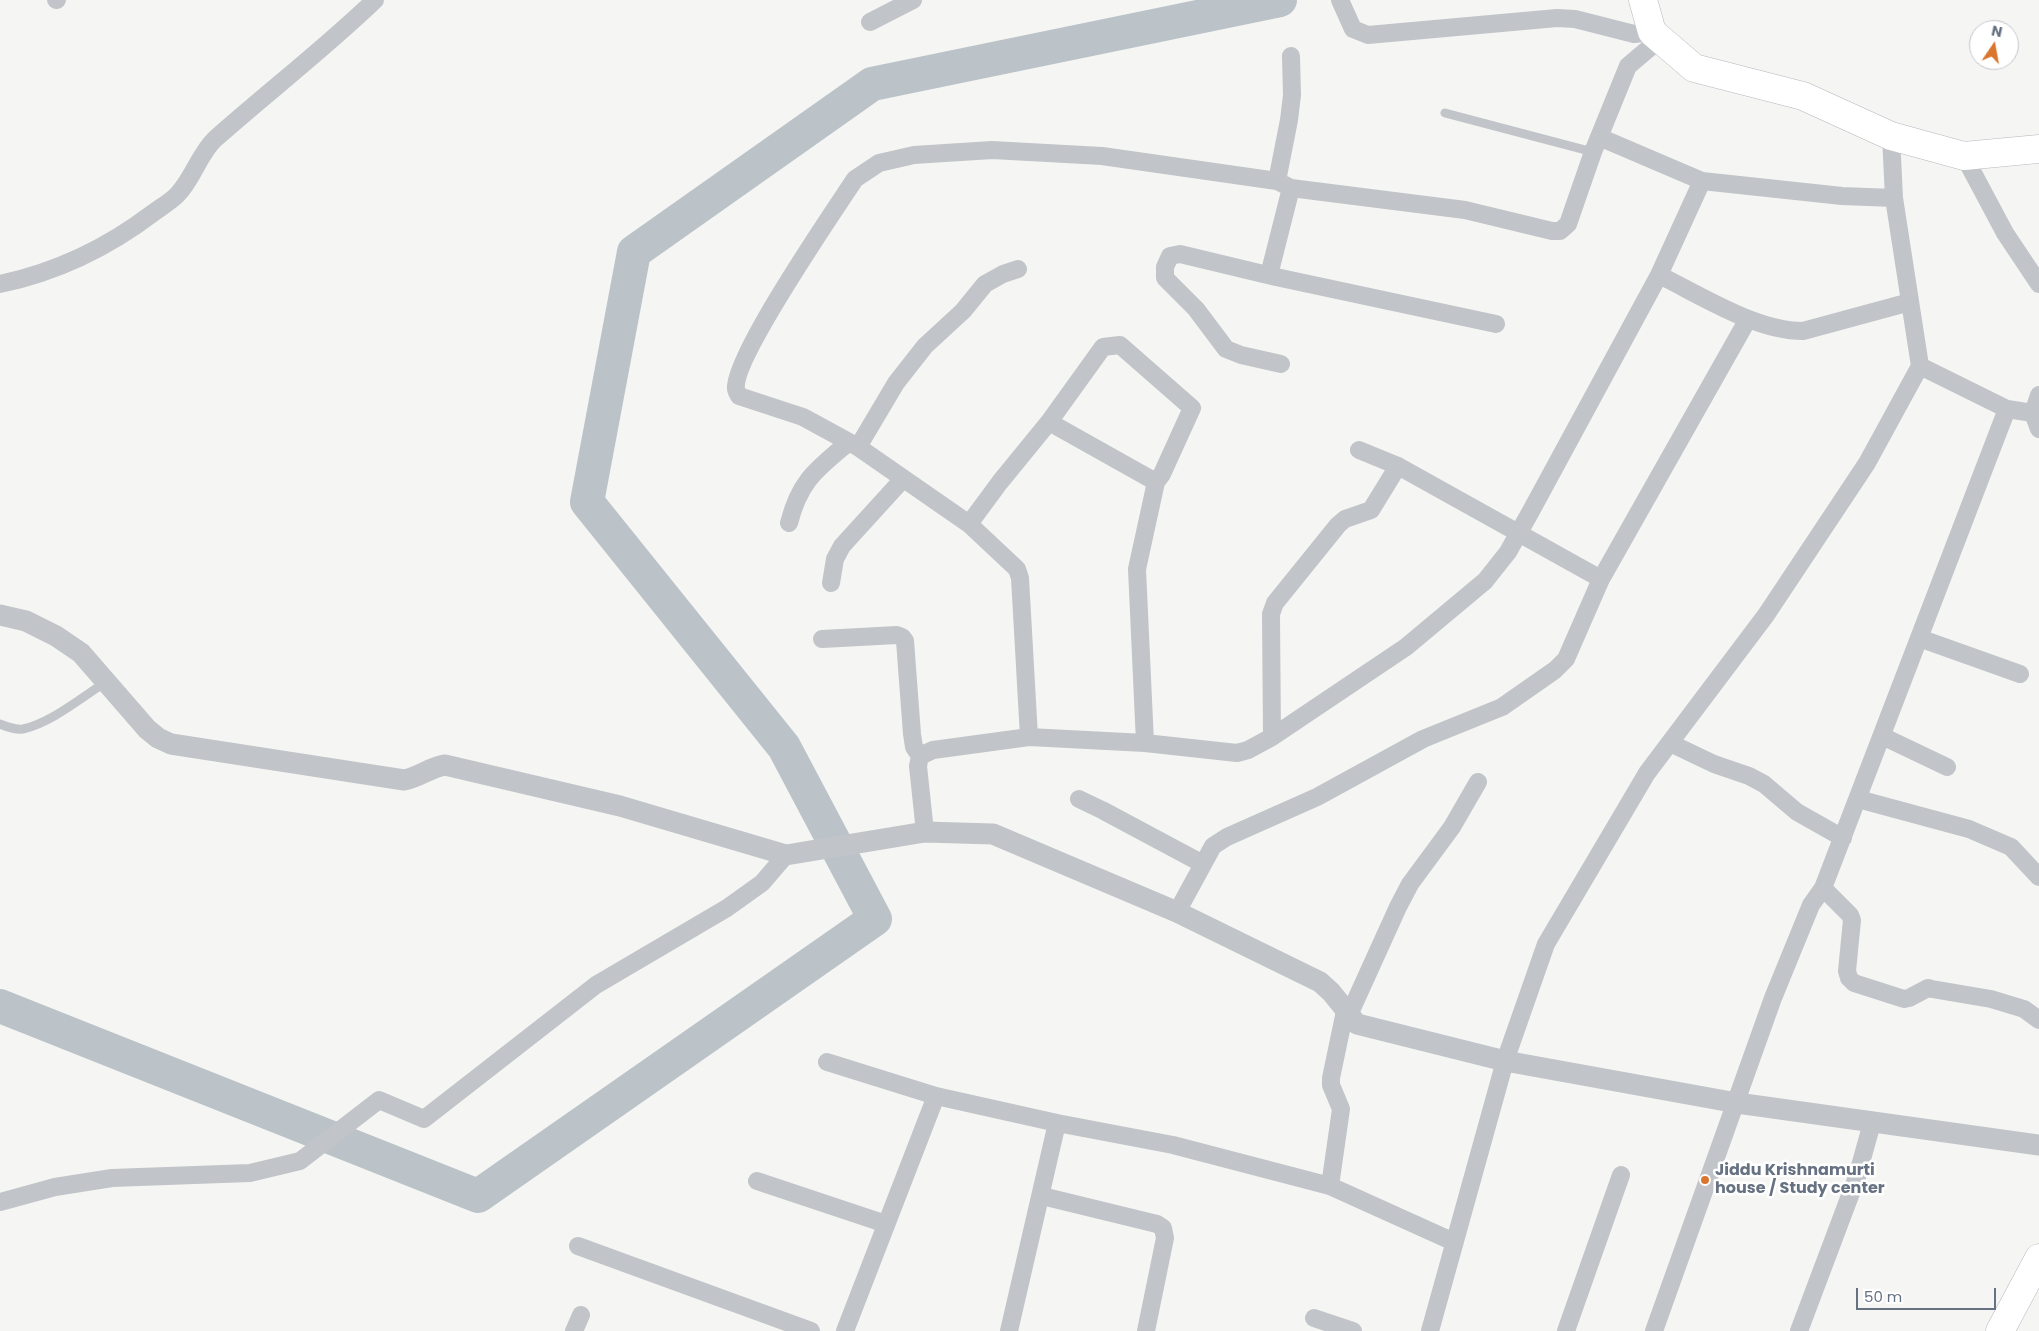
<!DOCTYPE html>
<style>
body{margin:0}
#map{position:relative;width:2039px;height:1331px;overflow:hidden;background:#f5f6f3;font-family:Poppins,sans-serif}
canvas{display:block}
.north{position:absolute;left:1969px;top:20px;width:50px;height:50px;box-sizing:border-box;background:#fff;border:1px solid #c2c6cd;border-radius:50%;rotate:12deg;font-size:14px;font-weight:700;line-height:20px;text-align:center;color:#667182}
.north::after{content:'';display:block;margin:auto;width:18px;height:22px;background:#da752e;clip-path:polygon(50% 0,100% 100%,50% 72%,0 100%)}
.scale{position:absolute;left:1856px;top:1288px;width:140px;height:22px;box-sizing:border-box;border:2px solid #667182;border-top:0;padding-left:6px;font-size:15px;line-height:18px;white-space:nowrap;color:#667182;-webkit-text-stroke:4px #fff;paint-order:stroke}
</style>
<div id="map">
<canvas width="2039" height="1331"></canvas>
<div class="north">N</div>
<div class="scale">50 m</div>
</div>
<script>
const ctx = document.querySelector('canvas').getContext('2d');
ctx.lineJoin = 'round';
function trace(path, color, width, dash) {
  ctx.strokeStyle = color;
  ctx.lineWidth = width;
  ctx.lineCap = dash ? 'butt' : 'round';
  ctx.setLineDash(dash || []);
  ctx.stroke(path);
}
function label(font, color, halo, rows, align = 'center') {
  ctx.font = font + ' Poppins,sans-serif';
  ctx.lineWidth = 5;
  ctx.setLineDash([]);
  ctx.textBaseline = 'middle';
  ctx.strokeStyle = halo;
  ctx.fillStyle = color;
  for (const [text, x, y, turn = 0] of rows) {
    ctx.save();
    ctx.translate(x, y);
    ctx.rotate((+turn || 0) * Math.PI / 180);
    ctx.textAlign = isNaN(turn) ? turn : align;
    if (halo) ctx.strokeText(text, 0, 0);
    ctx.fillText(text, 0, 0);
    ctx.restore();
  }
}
trace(new Path2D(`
 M 0,1006 L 478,1196 L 875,919 L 784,747 L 587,502 L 634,252 L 872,84 L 1280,0`), '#bbc3c9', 34);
const primary = new Path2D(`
 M 1643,0 L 1652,32 L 1694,68 L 1803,96 L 1891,136 L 1964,156 L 2039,149
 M 2000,1331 L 2039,1258`);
trace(primary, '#b4b7bc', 29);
trace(new Path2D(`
 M 1445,113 L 1593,152
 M 0,724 C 7,727 15,730 23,729 C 51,723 82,697 106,682`), '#c1c4c8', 9);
trace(new Path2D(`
 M 56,0 L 57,0
 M 1340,0 L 1353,29 L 1368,35 L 1557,18 L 1575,19 L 1634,34 L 1652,32
 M 870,22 L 913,0
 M 1599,137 L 1702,181 L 1842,196 L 1894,198
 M 1964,156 L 2005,233 L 2039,284
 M 1277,181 L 1289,120 L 1292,95 L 1291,56
 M 1269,275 L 1291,188
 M 1659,275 C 1702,296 1756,331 1803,331 L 1910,302
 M 0,284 C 57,272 107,248 153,213 C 161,207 170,202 177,195 C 193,179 199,154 215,139 C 268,92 324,49 375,0
 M 1281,364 L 1241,355 L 1226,349 L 1196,309 L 1165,278 L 1165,267 L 1170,256 L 1180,254 L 1276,277 L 1496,324
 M 1920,366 L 2007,409 L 2033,413
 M 2039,395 L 2033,413 L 2039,429
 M 1049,422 L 1156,482
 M 858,447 L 896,383 L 925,346 L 963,311 L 985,284 L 1003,274 L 1018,269
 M 1359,450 L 1398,466 L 1601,579
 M 789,523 C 800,480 817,469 849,442
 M 969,524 L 1000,482 L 1049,422 L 1103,347 L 1120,345 L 1192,408 L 1162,474 L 1156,482 L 1137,569 L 1145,743
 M 831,583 L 835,559 L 842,546 L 903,479
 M 1919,638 L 2020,674
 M 822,639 L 897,635 L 902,637 L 905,641 L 912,734 L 914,747 L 920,756
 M 1882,736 L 1947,767
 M 1029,737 L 1020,578 L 1017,569 L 969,524 L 858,447 L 803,417 L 739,396 C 738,394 736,391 736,389 C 732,359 834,211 855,179 L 879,163 L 914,155 L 992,150 L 1102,156 L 1277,181 L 1291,188 L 1465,210 L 1552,231 L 1560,231 L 1568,224 L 1593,152 L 1628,66 L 1660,39
 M 1272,737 L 1271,614 L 1275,603 L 1338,525 L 1345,519 L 1371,510 L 1398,466
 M 1670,743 L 1714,764 L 1749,776 L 1764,784 L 1797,812 L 1843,838
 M 1079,799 L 1102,810 L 1203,864
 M 1858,799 L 1969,829 L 2011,847 L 2039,877
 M 925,832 L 918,766 L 920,756 L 933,750 L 1029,737 L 1145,743 L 1237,753 L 1248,750 L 1272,737 L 1406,647 L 1485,581 L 1508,552 L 1531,511 L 1659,275 L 1702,181
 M 1823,888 L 1850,915 L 1852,920 L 1847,971 L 1849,978 L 1854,983 L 1904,999 L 1909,998 L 1928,988 L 1932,989 L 1991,999 L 2024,1009 L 2039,1020
 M 1177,912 L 1213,846 L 1227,837 L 1317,797 L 1423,739 L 1502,707 L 1555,670 L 1566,659 L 1601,579 L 1748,319
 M 1349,1015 L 1398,907 L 1410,884 L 1452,827 L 1478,782
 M 827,1062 L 936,1096 L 1057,1123 L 1173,1145 L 1330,1186 L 1454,1242
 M 757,1181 L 886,1224
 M 1330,1186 L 1341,1109 L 1331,1085 L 1331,1078 L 1345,1011
 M 1042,1196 L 1157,1224 L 1163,1228 L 1165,1238 L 1146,1331
 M 0,1202 L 55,1187 L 112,1178 L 250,1173 L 300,1161 L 379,1100 L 424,1119 L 596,985 L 727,908 L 762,883 L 786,855
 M 578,1246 L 811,1331
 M 1314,1318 L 1353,1331
 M 574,1331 L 581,1315
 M 845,1331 L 936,1096
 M 1009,1331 L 1057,1123
 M 1430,1331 L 1505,1061 L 1546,944 L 1647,773 L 1766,615 L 1867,463 L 1920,366 L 1894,198 L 1891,136
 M 1566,1331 L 1621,1175
 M 1654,1331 L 1773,998 L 1811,905 L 1823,888 L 2007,409
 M 1799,1331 L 1857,1177 L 1872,1123`), '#c1c4c8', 18);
trace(new Path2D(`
 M 0,615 L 26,621 L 56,636 L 81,653 L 147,729 L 158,738 L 171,744 L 404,780 C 419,777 431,767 445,765 L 620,806 L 786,855 L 925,832 L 993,834 L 1177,912 L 1320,982 L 1331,992 L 1357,1024 L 1505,1061 L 1737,1103 L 2039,1145`), '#c1c4c8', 21);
trace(primary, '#fff', 28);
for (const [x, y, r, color] of [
 [1705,1180,5,"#da752e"]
]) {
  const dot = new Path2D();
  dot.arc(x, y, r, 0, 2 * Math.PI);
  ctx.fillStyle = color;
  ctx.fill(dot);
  trace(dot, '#fff', 2);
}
label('bold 16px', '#667182', '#fff', [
 ["Jiddu Krishnamurti",1715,1171],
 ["house / Study center",1715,1189]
], 'left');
</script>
